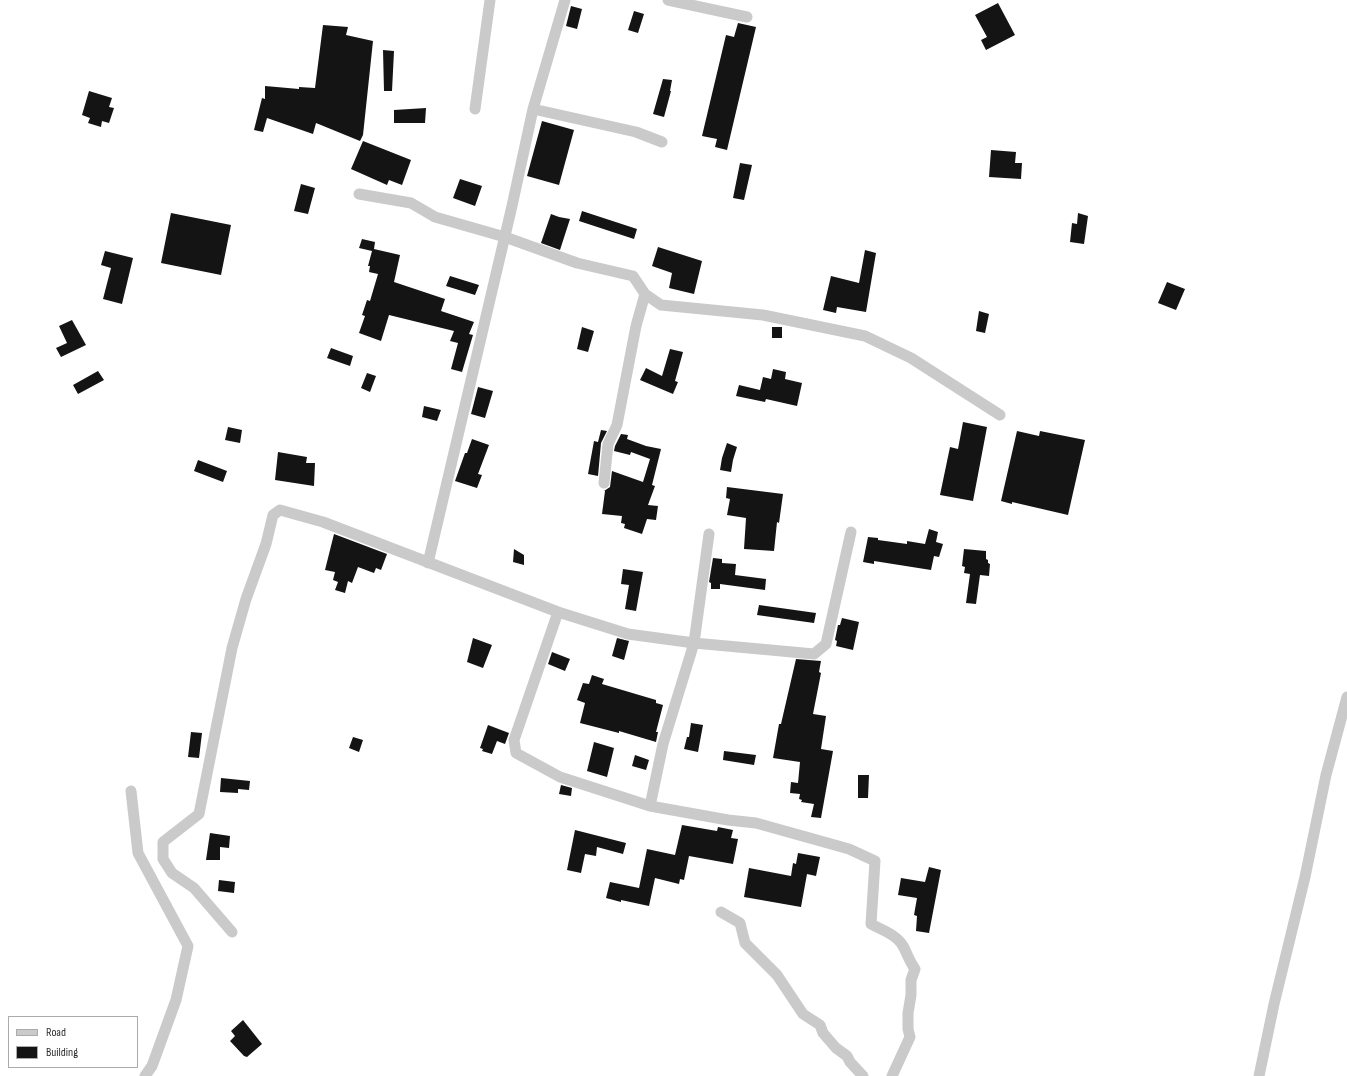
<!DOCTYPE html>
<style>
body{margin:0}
#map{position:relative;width:1347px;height:1076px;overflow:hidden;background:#fff;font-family:"Sofia Sans Condensed",sans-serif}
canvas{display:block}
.legend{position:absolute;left:8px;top:1016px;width:130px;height:52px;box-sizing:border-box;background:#fff;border:1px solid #ababab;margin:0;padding:5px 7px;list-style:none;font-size:12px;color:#2d2d2d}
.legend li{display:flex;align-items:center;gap:8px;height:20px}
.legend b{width:20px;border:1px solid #ababab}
</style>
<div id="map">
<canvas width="1347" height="1076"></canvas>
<ul class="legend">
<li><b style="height:5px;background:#cacaca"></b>Road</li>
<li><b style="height:11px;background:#141414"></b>Building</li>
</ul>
</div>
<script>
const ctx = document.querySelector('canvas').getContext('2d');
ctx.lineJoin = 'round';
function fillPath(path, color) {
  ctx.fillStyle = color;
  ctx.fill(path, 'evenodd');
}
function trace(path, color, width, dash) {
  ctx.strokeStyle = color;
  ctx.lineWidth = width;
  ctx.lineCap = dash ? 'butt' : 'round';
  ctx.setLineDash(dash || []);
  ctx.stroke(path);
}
fillPath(new Path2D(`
 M 998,3 L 1015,35 L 986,50 L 981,40 L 987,37 L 975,15 Z
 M 571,6 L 582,9 L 577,29 L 566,26 Z
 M 634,11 L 644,14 L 638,33 L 628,30 Z
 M 738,23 L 756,27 L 727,150 L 715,147 L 717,139 L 702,136 L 726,35 L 734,37 Z
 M 323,25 L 348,27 L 346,35 L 373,41 L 363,135 L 360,141 L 316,123 L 313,134 L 267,118 L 263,132 L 254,130 L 262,98 L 265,99 L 265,86 L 299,89 L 299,87 L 315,88 Z
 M 383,50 L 394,51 L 392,91 L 384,91 Z
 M 663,79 L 672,80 L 670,91 L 671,91 L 664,117 L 653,114 Z
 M 89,91 L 112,98 L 109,107 L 114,108 L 109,123 L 102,121 L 101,127 L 88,123 L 90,118 L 82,115 Z
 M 426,108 L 425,123 L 394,123 L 394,110 Z
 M 542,121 L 574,130 L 559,185 L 527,176 Z
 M 363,141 L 411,160 L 402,185 L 389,180 L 387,185 L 351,169 Z
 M 991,150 L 1016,152 L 1015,163 L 1022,163 L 1021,179 L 989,177 Z
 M 740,163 L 752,165 L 744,200 L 733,198 Z
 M 460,179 L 482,186 L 475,206 L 453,198 Z
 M 301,184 L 315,188 L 308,214 L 294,211 Z
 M 582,211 L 637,229 L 634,239 L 579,221 Z
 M 171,213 L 231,225 L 221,275 L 161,263 Z
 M 1078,213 L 1088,216 L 1084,244 L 1070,242 L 1072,223 L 1077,224 Z
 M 551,214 L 559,217 L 570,219 L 560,250 L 541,243 Z
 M 362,239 L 375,242 L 374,249 L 400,255 L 394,282 L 445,299 L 441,311 L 474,322 L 469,334 L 473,335 L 462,372 L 451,369 L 458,343 L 450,341 L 454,331 L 389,315 L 381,341 L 359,333 L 365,316 L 362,315 L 367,300 L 370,301 L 378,274 L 369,272 L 370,266 L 368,266 L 372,251 L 359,248 Z
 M 658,247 L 702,261 L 694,294 L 669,288 L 672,273 L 652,266 Z
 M 865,250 L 876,253 L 866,312 L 837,307 L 836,313 L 823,310 L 831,276 L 859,283 Z
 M 105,251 L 133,258 L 122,304 L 103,299 L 111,268 L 101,265 Z
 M 450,276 L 479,285 L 475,295 L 446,286 Z
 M 1167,282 L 1185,289 L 1176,310 L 1158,303 Z
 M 979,311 L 989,314 L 985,333 L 976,331 Z
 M 72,320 L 86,345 L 61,357 L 56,348 L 67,343 L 59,326 Z
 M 582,327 L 594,331 L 588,352 L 577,349 Z
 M 772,327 L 782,327 L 782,338 L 772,338 Z
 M 331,348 L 353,356 L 350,366 L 327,358 Z
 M 670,349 L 683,352 L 675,381 L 678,382 L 673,394 L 640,380 L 646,368 L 662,376 Z
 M 773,369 L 786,372 L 785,379 L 802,383 L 797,406 L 766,399 L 765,402 L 736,396 L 739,385 L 760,390 L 763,377 L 771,379 Z
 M 98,371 L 104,380 L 78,394 L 73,385 Z
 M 367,373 L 376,376 L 370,392 L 361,388 Z
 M 478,387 L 493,391 L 485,418 L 471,414 Z
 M 424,406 L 441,410 L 437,421 L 422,417 Z
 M 963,422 L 987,427 L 973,501 L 940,495 L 950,447 L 958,449 Z
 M 228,427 L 242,430 L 240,443 L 225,440 Z
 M 601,430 L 607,431 L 601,443 L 598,476 L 588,474 L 594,441 L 598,442 Z
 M 1017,431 L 1039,436 L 1040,431 L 1085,440 L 1068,515 L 1012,502 L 1012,504 L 1001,501 Z
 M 621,434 L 628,435 L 627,439 L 646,446 L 661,449 L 652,485 L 655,486 L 648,505 L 658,506 L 656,520 L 647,519 L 642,534 L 624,528 L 625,524 L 621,523 L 622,516 L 602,514 L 605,491 L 604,491 L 610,487 L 612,471 L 643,482 L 650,459 L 631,452 L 630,455 L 614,451 L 615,446 Z
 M 472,439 L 489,445 L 478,474 L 482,475 L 477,488 L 455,481 L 465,453 L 467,453 Z
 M 727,443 L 737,447 L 733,460 L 731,472 L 720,470 L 722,458 Z
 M 278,452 L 307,457 L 306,463 L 315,463 L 314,486 L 275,480 Z
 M 198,460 L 227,471 L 223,482 L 194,471 Z
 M 727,487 L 783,494 L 779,523 L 777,522 L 774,551 L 744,549 L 746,518 L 727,515 L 730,499 L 726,498 Z
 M 929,529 L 938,532 L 936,542 L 943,544 L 939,557 L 934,556 L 931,570 L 874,561 L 874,564 L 863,562 L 868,537 L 878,538 L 878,540 L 907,544 L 907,541 L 925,544 Z
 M 334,534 L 387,554 L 381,570 L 376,568 L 374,573 L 358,567 L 352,583 L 348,581 L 345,593 L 335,590 L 338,582 L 333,580 L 335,572 L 325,570 Z
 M 514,549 L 524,555 L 524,565 L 513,562 Z
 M 964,549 L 986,551 L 986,559 L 988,560 L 988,563 L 990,564 L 989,576 L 980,575 L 976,604 L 966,603 L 970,574 L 964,573 L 965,567 L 962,566 Z
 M 713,558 L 722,559 L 722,563 L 736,564 L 735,575 L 766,579 L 765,590 L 720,584 L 720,589 L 711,589 L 711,583 L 709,582 Z
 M 623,569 L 643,572 L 636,611 L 625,609 L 629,585 L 621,584 Z
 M 759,605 L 816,613 L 814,623 L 757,615 Z
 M 842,618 L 859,622 L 853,650 L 836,646 L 837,641 L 835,640 L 838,625 L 840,625 Z
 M 473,638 L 492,645 L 483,668 L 467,662 Z
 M 617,638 L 629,641 L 624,660 L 612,656 Z
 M 552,652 L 570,659 L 565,671 L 548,664 Z
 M 796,659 L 821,661 L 819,672 L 821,673 L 813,714 L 826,716 L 821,749 L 833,751 L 821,818 L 811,817 L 814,804 L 801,802 L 802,800 L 799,799 L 800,794 L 790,793 L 791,782 L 798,783 L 800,762 L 773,758 L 779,724 L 781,724 Z
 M 592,675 L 604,679 L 602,684 L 656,700 L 656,703 L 663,705 L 656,732 L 658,732 L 656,742 L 619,731 L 619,733 L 580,723 L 585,703 L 577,700 L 583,683 L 589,684 Z
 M 691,723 L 703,725 L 698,752 L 684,749 L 687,737 L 689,737 Z
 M 488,725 L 509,733 L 505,744 L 497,741 L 492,754 L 482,751 L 483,749 L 480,748 Z
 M 191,732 L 202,733 L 199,758 L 188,757 Z
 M 353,737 L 363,740 L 359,752 L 349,748 Z
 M 594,742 L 614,748 L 607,777 L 587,771 Z
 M 724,751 L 756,755 L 754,765 L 723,760 Z
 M 635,755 L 649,760 L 646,770 L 632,766 Z
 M 858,775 L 869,775 L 868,798 L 858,798 Z
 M 221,778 L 250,781 L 249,790 L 238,789 L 238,793 L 220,792 Z
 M 561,785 L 572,788 L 571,796 L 559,794 Z
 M 682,825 L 717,831 L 718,827 L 733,830 L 731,838 L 738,839 L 733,864 L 689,856 L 684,880 L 680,879 L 679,884 L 655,878 L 649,906 L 621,900 L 621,902 L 606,898 L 610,882 L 639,888 L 647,849 L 675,855 Z
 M 575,830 L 626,843 L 623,854 L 597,847 L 596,856 L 585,854 L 581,873 L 567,870 Z
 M 210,833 L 230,836 L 229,848 L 220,847 L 220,860 L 206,860 Z
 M 798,853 L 820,857 L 816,876 L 807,874 L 801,907 L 744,897 L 749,868 L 791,876 L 793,863 L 796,864 Z
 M 929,867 L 941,870 L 929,933 L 916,931 L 917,916 L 914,915 L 917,898 L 898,895 L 901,878 L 925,882 Z
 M 219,880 L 235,882 L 234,893 L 218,891 Z
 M 243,1020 L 262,1044 L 247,1057 L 244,1056 L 230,1041 L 235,1036 L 231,1031 Z`), '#141414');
trace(new Path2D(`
 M 668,0 L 747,17
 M 475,109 L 490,0
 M 533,109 L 636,132 L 662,142
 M 359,194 L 411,203 L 435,217 L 505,237 L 577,263 L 633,276 L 645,294 L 661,305 L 763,315 L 865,336 L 911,358 L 1000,415
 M 604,483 L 608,444 L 617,425 L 636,326 L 645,294
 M 428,563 L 512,206 L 533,109 L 565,0
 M 558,612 L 514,740 L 516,753 L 560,777 L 650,806 L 728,820 L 756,823 L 849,849 L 875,861 L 871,924 C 882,930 897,935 903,946 C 907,953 909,961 915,969 L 911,980 L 911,995 L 908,1013 L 908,1029 L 910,1037 L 892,1076
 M 131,791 L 138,853 L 188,946 L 176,1000 L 152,1066 L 145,1076
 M 650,806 L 663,744 L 694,643 L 709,534
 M 721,912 L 740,923 L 745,943 L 777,975 L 803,1014 L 820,1025 L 823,1033 L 836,1048 L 847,1056 L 850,1062 L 863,1076
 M 232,932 L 194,888 L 172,873 L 163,859 L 163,842 L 199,814 L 232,648 L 246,599 L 266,544 L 273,515 L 280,510 L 323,522 L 558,612 L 628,634 L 694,643 L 814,654 L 826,644 L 851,532
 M 1259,1076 L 1274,1004 L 1305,877 L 1326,775 L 1347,697`), '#cacaca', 11);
</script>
